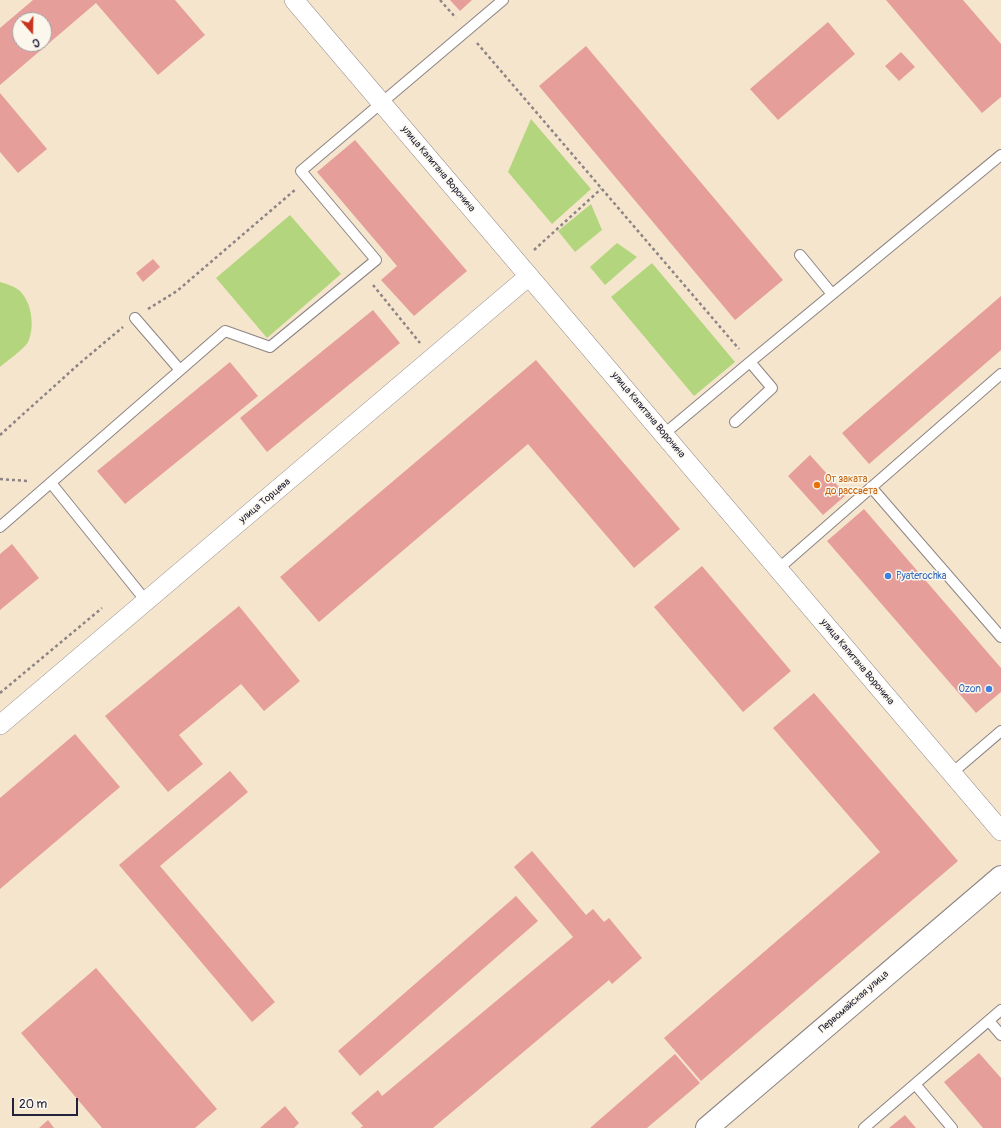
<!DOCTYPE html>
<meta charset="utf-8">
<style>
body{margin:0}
#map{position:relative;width:1001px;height:1128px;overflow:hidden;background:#f5e5cd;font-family:Pangolin,sans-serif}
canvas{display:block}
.north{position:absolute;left:12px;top:12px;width:40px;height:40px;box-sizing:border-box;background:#fbf7ec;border:1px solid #a4a2a5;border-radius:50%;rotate:160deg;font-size:11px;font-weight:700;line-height:16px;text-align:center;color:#22223b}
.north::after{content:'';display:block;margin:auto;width:14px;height:18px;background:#c8321e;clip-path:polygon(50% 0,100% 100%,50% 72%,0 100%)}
.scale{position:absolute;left:12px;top:1098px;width:66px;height:18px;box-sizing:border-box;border:2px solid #22223b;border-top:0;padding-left:5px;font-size:12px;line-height:14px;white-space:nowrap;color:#22223b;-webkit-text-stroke:3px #fbf7ec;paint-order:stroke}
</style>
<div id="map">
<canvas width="1001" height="1128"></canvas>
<div class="north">С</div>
<div class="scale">20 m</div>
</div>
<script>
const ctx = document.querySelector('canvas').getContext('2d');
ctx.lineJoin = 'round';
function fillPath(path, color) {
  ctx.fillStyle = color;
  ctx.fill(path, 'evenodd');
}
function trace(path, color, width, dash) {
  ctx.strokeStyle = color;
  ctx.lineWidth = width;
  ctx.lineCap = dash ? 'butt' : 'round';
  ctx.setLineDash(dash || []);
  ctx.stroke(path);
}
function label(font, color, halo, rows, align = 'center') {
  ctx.font = font + ' Pangolin,sans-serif';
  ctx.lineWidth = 3;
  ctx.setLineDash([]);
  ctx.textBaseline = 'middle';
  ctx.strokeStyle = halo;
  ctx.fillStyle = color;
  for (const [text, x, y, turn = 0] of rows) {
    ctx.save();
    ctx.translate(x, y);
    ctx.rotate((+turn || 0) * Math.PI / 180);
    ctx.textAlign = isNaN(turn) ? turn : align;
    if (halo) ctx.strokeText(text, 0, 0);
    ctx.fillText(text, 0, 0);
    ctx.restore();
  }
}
fillPath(new Path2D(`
 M 531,119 L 591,189 L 552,224 L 508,172 Z
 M 591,204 L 602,230 L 575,252 L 558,231 Z
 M 290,215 L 341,274 L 267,338 L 216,278 Z
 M 617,243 L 637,257 L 605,285 L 590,267 Z
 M 652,263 L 735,362 L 694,396 L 611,297 Z
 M 0,282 C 7,284 14,286 20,291 C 32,303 35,327 28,342 C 25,348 6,362 0,367 Z`), '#b3d57d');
fillPath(new Path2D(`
 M 33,0 L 175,0 L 205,35 L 158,75 L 96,3 L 0,85 L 0,28 ZM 20,20 L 44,20 L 44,44 L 20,44 Z
 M 450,0 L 472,0 L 460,11 Z
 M 886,0 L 963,0 L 1001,44 L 1001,97 L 982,113 Z
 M 828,22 L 855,54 L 778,120 L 750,89 Z
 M 586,46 L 783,280 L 735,320 L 539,86 Z
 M 901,52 L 915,67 L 899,81 L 885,66 Z
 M 0,93 L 47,149 L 18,173 L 0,152 Z
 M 355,140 L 467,271 L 414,316 L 381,280 L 397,266 L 317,172 Z
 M 153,259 L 160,267 L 143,282 L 136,273 Z
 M 1001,296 L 1001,350 L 869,464 L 842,433 Z
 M 373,310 L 400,343 L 267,452 L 240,418 Z
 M 536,360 L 680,529 L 634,568 L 528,444 L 319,622 L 280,577 Z
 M 230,362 L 258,396 L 125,504 L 97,471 Z
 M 810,455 L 846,495 L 823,515 L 788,476 Z
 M 864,509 L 1001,668 L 1001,692 L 976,713 L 827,541 Z
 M 12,544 L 39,578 L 0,610 L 0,554 Z
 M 702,566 L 791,671 L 743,712 L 654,607 Z
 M 239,606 L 300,681 L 264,711 L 241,684 L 179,735 L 203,764 L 168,792 L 105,716 Z
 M 814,693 L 958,861 L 701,1081 L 664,1038 L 880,852 L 773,728 Z
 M 75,734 L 120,787 L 0,889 L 0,798 Z
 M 230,771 L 248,792 L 160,866 L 275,1002 L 252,1022 L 119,865 Z
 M 532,851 L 586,915 L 593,909 L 604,922 L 609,918 L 642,958 L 612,984 L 609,980 L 433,1128 L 360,1128 L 363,1126 L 351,1113 L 378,1090 L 382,1096 L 573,937 L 514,867 Z
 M 516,896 L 538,921 L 360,1076 L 338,1051 Z
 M 96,968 L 217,1109 L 195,1128 L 102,1128 L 21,1033 Z
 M 979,1053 L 1001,1078 L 1001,1128 L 983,1128 L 944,1082 Z
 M 675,1054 L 700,1083 L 647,1128 L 590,1128 Z
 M 285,1106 L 299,1123 L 294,1128 L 260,1128 Z
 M 905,1115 L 916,1128 L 889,1128 Z
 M 48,1120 L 54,1128 L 39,1128 Z`), '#e69e9a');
const lane = new Path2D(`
 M 800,255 L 832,294
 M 135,318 L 180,370
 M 735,422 L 772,388 L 750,362
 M 664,434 L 750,362 L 1001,155
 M 51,483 L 146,601
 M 871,487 L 1001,637
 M 0,527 L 225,331 L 270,347 L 376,260 L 301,171 L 503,0
 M 778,569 L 1001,374
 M 952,773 L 1001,731
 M 989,1021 L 1001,1035
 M 915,1084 L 952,1128
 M 864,1128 L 1001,1010`);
const street = new Path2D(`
 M 294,0 L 1001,831
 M 0,725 L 529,276`);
const secondary = new Path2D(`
 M 707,1128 L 1001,877`);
trace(lane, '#8c8484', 12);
trace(street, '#8c8484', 20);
trace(secondary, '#8c8484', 24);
trace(new Path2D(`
 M 440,0 L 456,18
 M 477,43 L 739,349
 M 534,250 L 601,189
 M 373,285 L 420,343
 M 148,309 L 177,291 L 296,189
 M 0,435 L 80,363 L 123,327
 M 0,479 L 27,481
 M 0,693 L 102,608`), '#8c8484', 2.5, [3, 3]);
trace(lane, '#fff', 10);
trace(street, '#fff', 19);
trace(secondary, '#fff', 22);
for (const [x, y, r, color] of [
 [817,485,4,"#e8710a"],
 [888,576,4,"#3f7fe0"],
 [989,689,4,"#3f7fe0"]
]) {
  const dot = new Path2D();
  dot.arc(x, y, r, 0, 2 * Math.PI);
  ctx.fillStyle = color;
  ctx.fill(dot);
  trace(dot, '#fbf7ec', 1.5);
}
label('10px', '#22223b', '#fbf7ec', [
 ["улица Капитана Воронина",438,169,50],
 ["улица Капитана Воронина",648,415,50],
 ["улица Торцева",265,501,-40],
 ["улица Капитана Воронина",857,662,50],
 ["Первомайская улица",854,1002,-41]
]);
label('10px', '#c56008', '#fbf7ec', [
 ["От заката",825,479],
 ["до рассвета",825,491]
], 'left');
label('10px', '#366cbe', '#fbf7ec', [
 ["Pyaterochka",896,576],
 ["Ozon",981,689,"right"]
], 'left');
</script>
